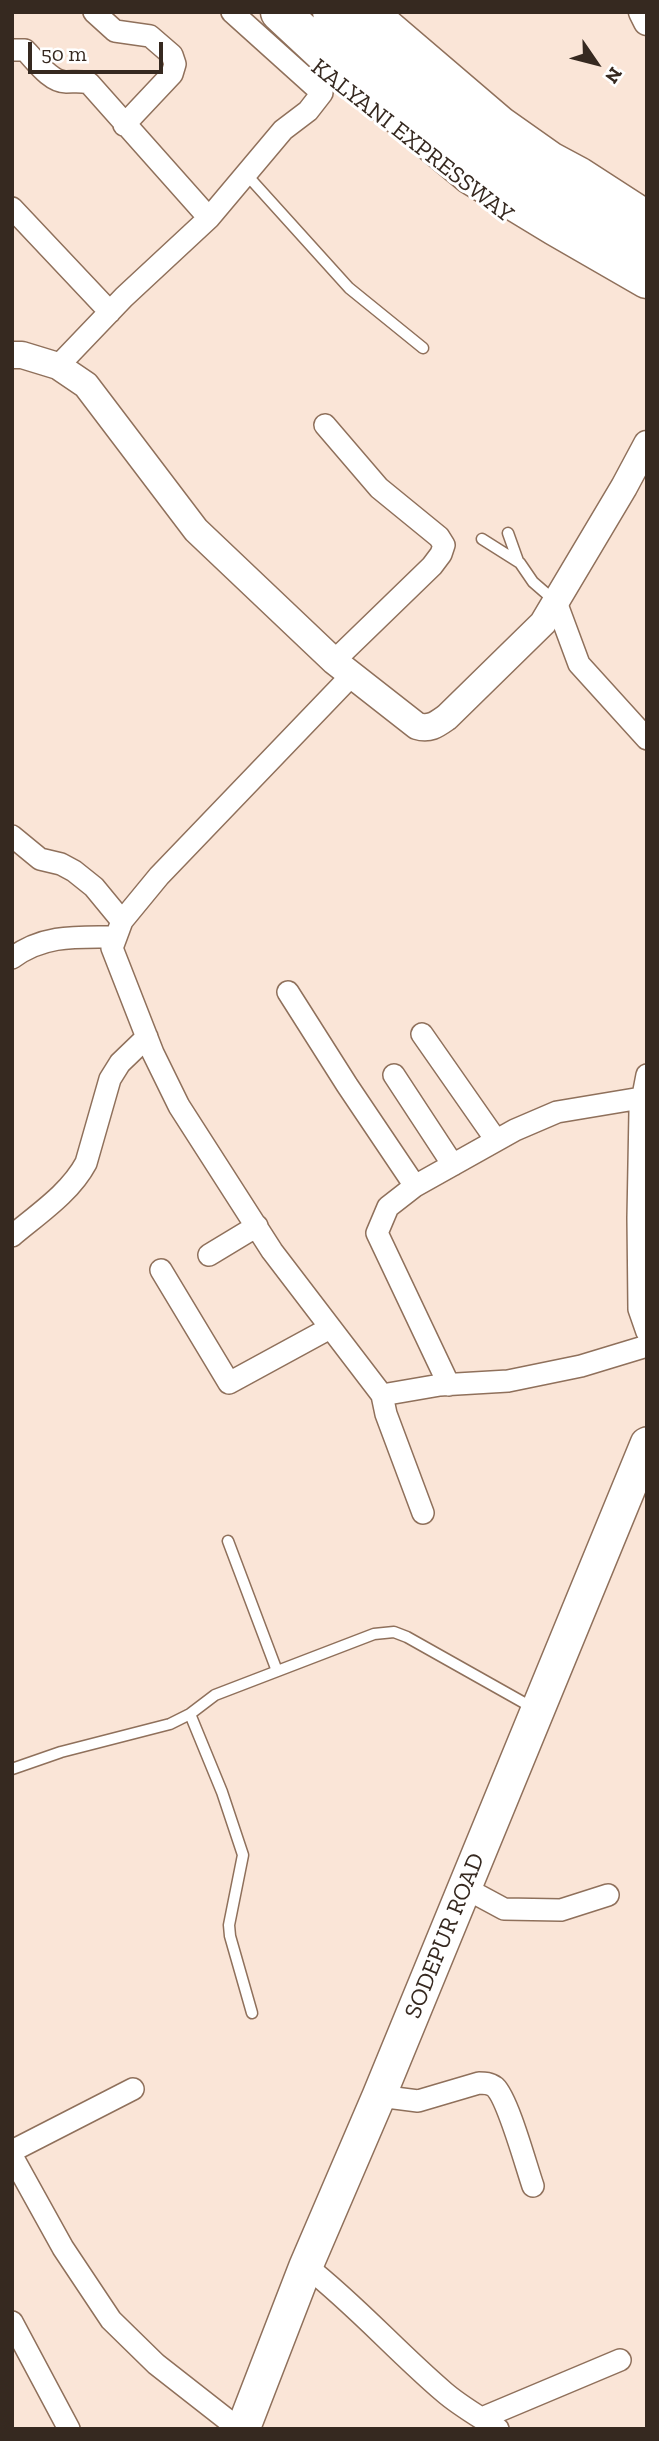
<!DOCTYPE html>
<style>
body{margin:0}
#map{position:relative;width:659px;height:2441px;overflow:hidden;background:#fae5d7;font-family:"Zilla Slab",serif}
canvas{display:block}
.frame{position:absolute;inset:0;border:14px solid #362920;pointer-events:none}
.north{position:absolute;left:561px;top:28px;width:70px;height:70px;-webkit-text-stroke:5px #fff;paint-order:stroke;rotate:125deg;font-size:19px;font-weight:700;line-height:28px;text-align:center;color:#362920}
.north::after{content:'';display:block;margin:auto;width:24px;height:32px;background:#362920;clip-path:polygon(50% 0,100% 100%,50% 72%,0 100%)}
.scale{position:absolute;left:28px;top:42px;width:135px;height:32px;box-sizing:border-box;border:4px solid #362920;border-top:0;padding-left:9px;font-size:21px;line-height:24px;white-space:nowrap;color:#362920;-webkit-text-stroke:5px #fff;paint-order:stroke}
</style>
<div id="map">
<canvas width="659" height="2441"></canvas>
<div class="frame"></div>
<div class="north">N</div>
<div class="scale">50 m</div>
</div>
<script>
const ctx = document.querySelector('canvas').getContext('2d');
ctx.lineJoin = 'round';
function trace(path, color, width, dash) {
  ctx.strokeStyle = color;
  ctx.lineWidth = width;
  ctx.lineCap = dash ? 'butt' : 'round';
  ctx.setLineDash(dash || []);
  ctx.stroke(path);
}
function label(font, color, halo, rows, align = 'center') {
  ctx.font = font + ' "Zilla Slab",serif';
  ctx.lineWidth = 6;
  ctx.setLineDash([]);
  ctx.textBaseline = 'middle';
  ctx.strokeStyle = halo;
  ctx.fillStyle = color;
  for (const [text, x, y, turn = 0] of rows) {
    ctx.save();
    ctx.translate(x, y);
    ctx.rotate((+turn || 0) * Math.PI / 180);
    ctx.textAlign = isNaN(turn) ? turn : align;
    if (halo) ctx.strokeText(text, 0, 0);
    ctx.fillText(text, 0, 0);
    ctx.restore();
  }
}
const service = new Path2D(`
 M 246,174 L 349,288 L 423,348
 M 508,533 L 518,561
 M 482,539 L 520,563 L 533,582 L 556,602
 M 228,1541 L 277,1671
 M 190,1714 L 222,1792 L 243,1855 L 229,1925 L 230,1936 L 252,2013
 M 12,1769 L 61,1752 L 170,1724 L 190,1714 L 215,1695 L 374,1634 L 394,1632 L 407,1637 L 535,1709`);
const minor = new Path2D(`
 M 94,12 L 115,31 L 150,36 L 172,55 L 175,64 L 172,74 L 124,125
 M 12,50 L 25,50 C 35,60 50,82 66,82 C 75,82 80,81 89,83 L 209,218
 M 12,208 L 110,312
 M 58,366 L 124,297 L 209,218 L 283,130 L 308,111 L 322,93 L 232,12
 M 325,425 L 379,488 L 439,537 L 444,545 L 441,554 L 432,566 L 334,661
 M 556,602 L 579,664 L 647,739
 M 351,676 L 159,876 L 122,921 L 112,948 L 153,1053 L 179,1106 L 272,1251 L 382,1395 L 440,1385 L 508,1381 L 581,1366 L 647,1346
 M 12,836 L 40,859 L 61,864 L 74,871 L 94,887 L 122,921
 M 12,958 C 44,934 78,937 116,937
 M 288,992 L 347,1085 L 415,1186
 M 422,1034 L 496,1140
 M 394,1075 L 453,1165
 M 647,1075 L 640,1111 L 638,1218 L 639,1309 L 647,1332
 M 12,1236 C 38,1214 70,1193 86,1163 L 110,1079 L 120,1063 L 147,1037
 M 209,1255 L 257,1226
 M 161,1270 L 229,1383 L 330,1328
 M 449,1385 L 377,1233 L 388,1207 L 415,1186 L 515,1130 L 557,1112 L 641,1098
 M 382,1395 L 386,1414 L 423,1513
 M 465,1888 L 504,1909 L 561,1910 L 608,1895
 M 379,2096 L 418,2101 L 479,2083 C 485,2083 490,2083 495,2087 C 508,2099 526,2166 533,2186
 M 12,2151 L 133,2089
 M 12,2156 L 63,2248 L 111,2320 L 156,2364 L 239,2429
 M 306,2266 C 356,2305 396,2351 444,2392 C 460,2406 480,2417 498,2429
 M 12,2322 L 69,2429
 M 482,2418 L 620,2360`);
const tertiary = new Path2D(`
 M 642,12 L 647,22
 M 12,355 L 22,355 L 58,366 L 86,385 L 196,530 L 334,661 L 417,726 C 430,730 437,724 447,717 L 543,623 L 624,487 L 647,444`);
const primary = new Path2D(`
 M 243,2429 L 306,2266 L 379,2096 L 647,1444`);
const trunk = new Path2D(`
 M 369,12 L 500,124 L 551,160 L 579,175 L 647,219`);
const motorway = new Path2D(`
 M 280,12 L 323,52 L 471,175 L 555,226 L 647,279
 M 332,12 L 475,136 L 604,218 L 647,241`);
trace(service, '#8f705b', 13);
trace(minor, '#8f705b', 24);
trace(tertiary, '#8f705b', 29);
trace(primary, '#8f705b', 36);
trace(trunk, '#8f705b', 38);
trace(motorway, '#8f705b', 41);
trace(service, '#fff', 10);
trace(minor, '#fff', 21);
trace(tertiary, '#fff', 26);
trace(primary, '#fff', 33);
trace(trunk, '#fff', 35);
trace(motorway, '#fff', 38);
label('24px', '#362920', '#fff', [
 ["KALYANI EXPRESSWAY",412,141,38],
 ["SODEPUR ROAD",445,1936,-68]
]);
</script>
